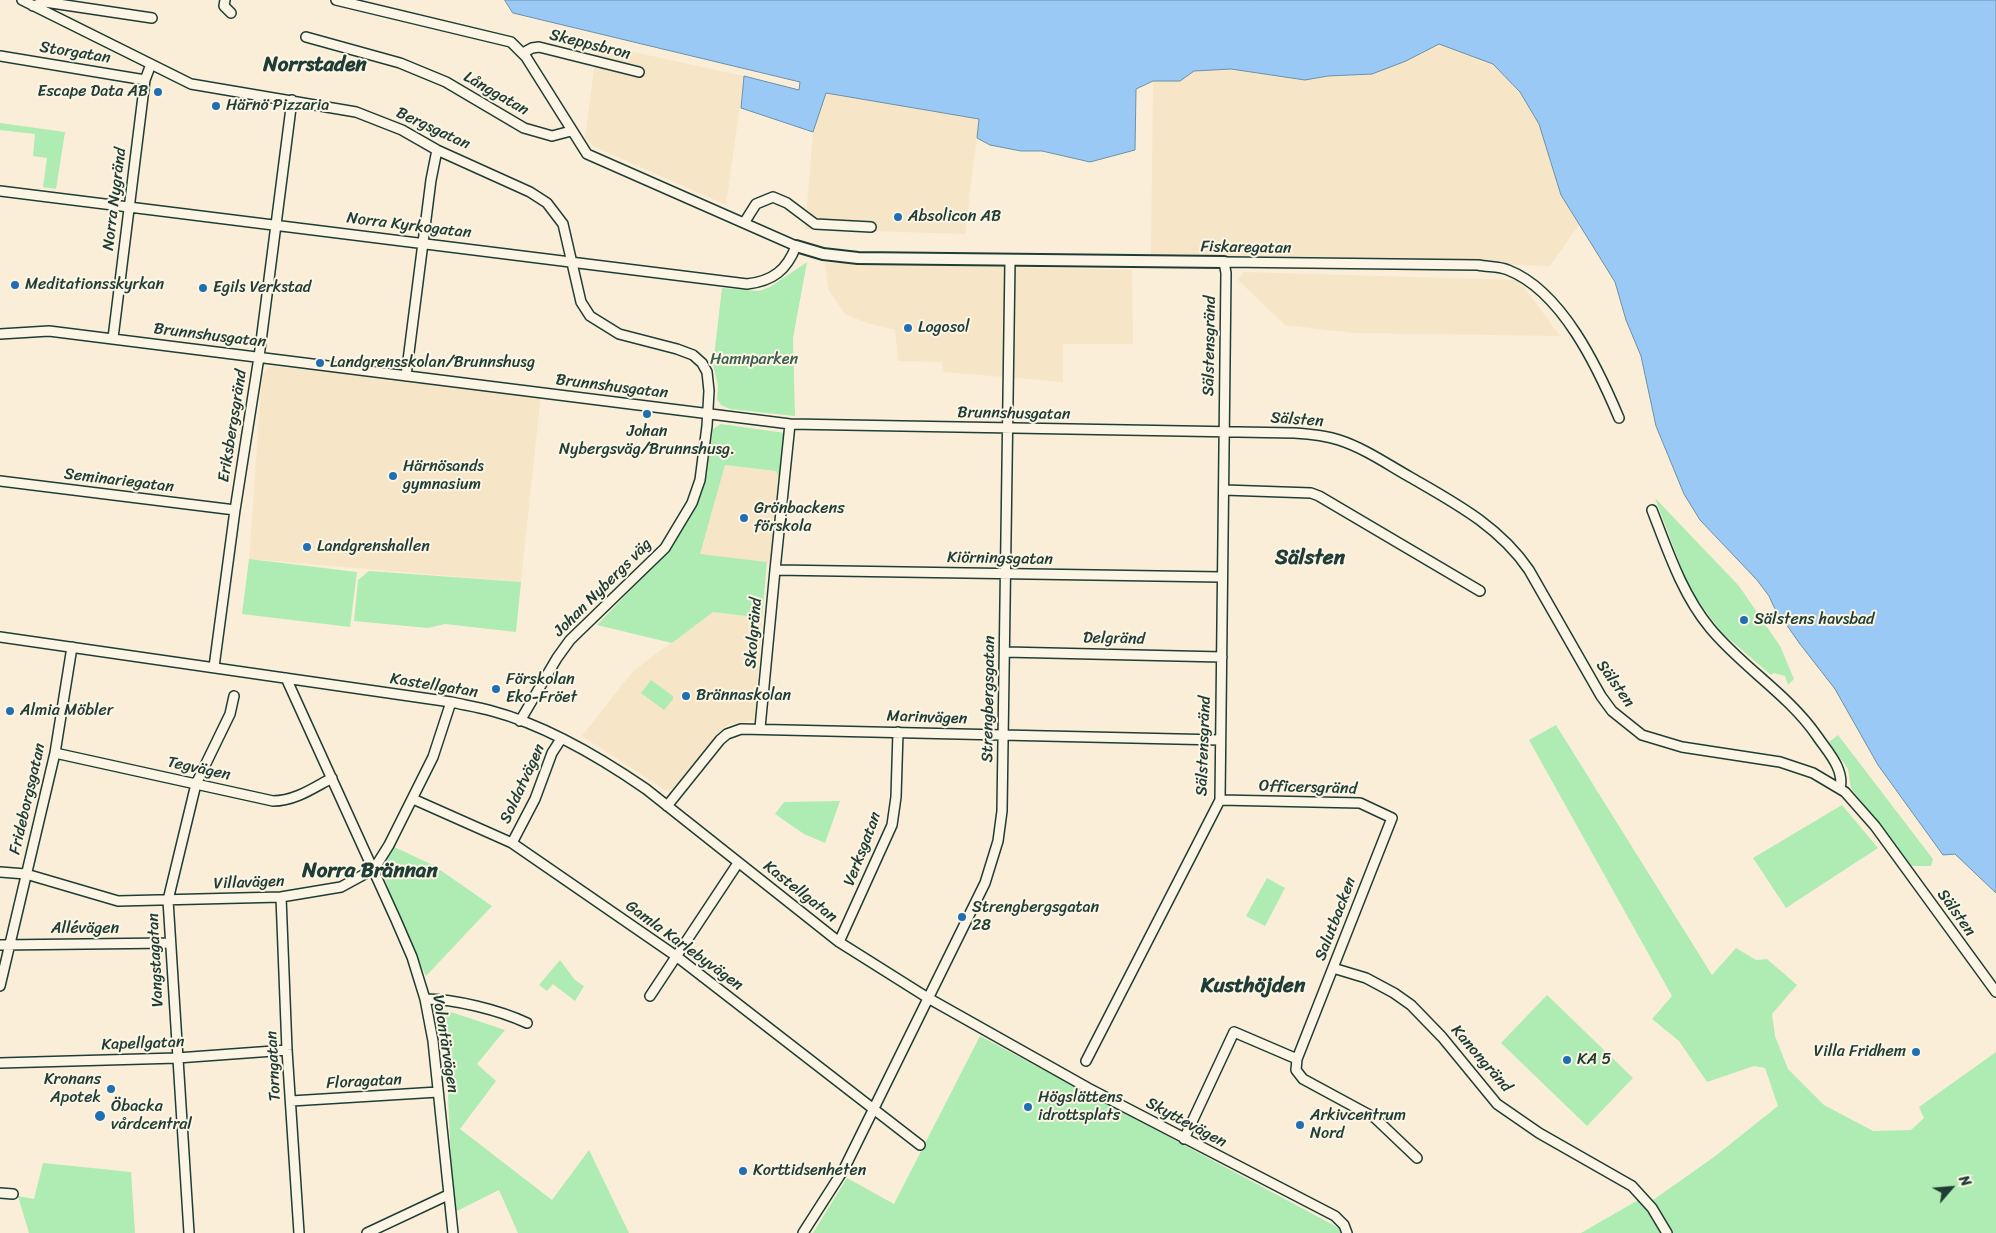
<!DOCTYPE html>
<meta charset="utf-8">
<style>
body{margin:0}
#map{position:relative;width:1996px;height:1233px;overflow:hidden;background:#faeed8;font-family:Sriracha,sans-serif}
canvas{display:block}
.north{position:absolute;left:1926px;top:1163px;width:50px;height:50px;-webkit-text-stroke:4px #fcf5e5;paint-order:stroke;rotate:63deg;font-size:14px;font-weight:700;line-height:20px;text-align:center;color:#1f3d34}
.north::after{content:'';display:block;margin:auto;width:18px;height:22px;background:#1f3d34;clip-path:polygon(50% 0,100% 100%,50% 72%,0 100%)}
</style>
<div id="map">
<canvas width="1996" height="1233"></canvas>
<div class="north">N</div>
</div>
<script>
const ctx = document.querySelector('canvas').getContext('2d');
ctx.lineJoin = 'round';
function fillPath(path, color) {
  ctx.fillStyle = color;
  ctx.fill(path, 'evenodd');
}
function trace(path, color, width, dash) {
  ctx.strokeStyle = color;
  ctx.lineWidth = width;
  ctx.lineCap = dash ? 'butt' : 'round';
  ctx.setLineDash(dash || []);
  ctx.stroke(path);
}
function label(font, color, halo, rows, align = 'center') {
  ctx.font = font + ' Sriracha,sans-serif';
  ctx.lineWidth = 4;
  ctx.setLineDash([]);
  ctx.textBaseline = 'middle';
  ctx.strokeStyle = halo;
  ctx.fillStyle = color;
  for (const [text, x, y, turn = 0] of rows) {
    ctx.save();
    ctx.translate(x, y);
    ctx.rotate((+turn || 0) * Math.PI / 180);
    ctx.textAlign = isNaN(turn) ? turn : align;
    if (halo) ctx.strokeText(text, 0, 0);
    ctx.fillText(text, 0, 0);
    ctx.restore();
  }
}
fillPath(new Path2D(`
 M 597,44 L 744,76 L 726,205 L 595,147 L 585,138 Z
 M 1439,44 L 1493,64 L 1520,92 L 1539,124 L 1561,195 L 1579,225 L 1550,266 L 1151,255 L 1153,81 L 1180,81 L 1194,71 L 1232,69 L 1305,80 L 1328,76 L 1365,75 L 1406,61 Z
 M 826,93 L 979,119 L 965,234 L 805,229 L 813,132 Z
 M 825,263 L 1132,270 L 1133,344 L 1063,344 L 1063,382 L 944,372 L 941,362 L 898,361 L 895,330 L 867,323 L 845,314 L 828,289 Z
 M 1244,272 L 1519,280 L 1560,336 L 1353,333 L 1285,325 L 1238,280 Z
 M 270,366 L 541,393 L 521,582 L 249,559 L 262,375 Z
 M 725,465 L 776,471 L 781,482 L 773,563 L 699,555 Z
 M 713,612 L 762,618 L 755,720 L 728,725 L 713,739 L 677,788 L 665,790 L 582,736 L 633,671 Z`), '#f7e5c8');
fillPath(new Path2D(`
 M 0,123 L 65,132 L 56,189 L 43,187 L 47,158 L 33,156 L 35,134 L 0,130 Z
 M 807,262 L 793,338 L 795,416 L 730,409 L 721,405 L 717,399 L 718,386 L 713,365 L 722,288 L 759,291 L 770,287 Z
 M 721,424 L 785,433 L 781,482 L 776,471 L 725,465 L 700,554 L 767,562 L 762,618 L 713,612 L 672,643 L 597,625 L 673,546 L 692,514 L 707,474 L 713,429 Z
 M 1655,498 L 1739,586 L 1780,646 L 1794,679 L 1788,685 L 1785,676 L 1774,673 L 1771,675 L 1721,632 L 1689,588 Z
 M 249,559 L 357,572 L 350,627 L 242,614 Z
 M 369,571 L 521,582 L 516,632 L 445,624 L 428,628 L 354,621 L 358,580 Z
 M 651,680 L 673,696 L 673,699 L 664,710 L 641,693 Z
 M 1556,725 L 1712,975 L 1736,948 L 1756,960 L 1767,959 L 1797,985 L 1772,1014 L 1775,1036 L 1788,1069 L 1824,1105 L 1873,1131 L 1911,1130 L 1924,1118 L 1919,1107 L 1996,1052 L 1996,1233 L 1673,1233 L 1653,1200 L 1714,1157 L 1778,1106 L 1765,1068 L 1754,1066 L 1707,1082 L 1679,1041 L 1652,1019 L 1672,996 L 1529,740 Z
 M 1838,735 L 1933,859 L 1931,866 L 1911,866 L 1851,788 L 1848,769 L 1829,742 Z
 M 840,801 L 825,843 L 804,834 L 775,814 L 784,802 Z
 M 1842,805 L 1878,848 L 1786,908 L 1753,858 Z
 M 394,847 L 433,865 L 492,906 L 426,976 L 403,931 L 385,879 L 378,873 Z
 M 1267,878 L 1285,888 L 1265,926 L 1246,916 Z
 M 560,960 L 575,980 L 584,986 L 575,1001 L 553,984 L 547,991 L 539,985 Z
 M 1547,995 L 1633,1078 L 1587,1126 L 1501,1043 Z
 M 439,1008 L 505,1030 L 477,1064 L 496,1081 L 460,1129 L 552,1200 L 589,1150 L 629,1233 L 518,1233 L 499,1190 L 457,1211 L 453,1202 L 446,1054 Z
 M 980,1036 L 1339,1228 L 1341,1233 L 813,1233 L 847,1178 L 894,1204 Z
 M 43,1163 L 131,1172 L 135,1233 L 29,1233 L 18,1196 L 34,1199 Z
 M 1640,1199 L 1663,1233 L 1581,1233 Z`), '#aeecb3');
const water = new Path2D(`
 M 505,0 L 1996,0 L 1996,893 L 1955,854 L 1943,855 L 1878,765 L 1835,689 L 1800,644 L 1774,607 L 1769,596 L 1757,580 L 1700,520 L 1684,494 L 1656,426 L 1641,356 L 1626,320 L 1615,282 L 1561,195 L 1539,124 L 1520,92 L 1493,64 L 1439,44 L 1406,61 L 1372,74 L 1328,76 L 1305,80 L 1231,69 L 1194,71 L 1180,81 L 1153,81 L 1136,89 L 1135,150 L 1090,162 L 1042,151 L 1021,151 L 990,145 L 977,138 L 979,119 L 826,93 L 813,132 L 741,108 L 744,76 L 799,90 L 800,82 L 513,13 Z`);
fillPath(water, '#9ac9f5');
trace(water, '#6991a8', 1);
const minor = new Path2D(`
 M 22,0 L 191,84 L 356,112 L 402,130 L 437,150 L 530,192 L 547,203 L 563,224 L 581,302 L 590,316 L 619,334 L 677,349 L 693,355 L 702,363 L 707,372 L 709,391 L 707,426 L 700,480 L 692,503 L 665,548 L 570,640 L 557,658 L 520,721
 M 225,0 L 224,6 L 231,13
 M 33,6 L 45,2 L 152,18
 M 306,37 L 400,63 L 446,82 L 524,128 L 552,136 L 571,131
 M 523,53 L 532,48 L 539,47 L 639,72
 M 0,56 L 145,80
 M 0,191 L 747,284 C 773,281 787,270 796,246 L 587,154 L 526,57 L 511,42 L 336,0
 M 744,223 L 756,204 L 773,197 L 787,203 L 815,224 L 871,227
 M 0,334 L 49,331 L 790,424 L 1294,433 C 1310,434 1324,435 1339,440 C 1364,448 1387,464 1410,477 C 1455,503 1499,526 1529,570 L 1601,696 L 1612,711 L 1642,735 L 1682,747 L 1780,762 L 1813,773 L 1845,792 L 1875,826 L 1996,992
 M 113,338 L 145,80 L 151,64
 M 406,376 L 431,180 L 437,150
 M 0,481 L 235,510
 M 1224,490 L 1311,493 L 1319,496 L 1480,591
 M 1652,510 C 1668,551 1682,594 1710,628 C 1742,667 1788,694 1817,736 C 1827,751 1845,769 1840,789
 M 775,570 L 790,424
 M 0,637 L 451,702 C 464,705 479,707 492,711 C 545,725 601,758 646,789 L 839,942 L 928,998 L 1088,1088 L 1335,1216 L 1344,1225 L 1347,1233
 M 1005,652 L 1222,657
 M 214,667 L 235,510 L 259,357 L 292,100
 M 286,678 L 396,920 L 412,957 L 425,999 L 433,1041 L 453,1233
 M 760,728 L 775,570 L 1221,577
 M 55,753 L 273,801 C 295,801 313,788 332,778
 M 413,799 L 512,843 L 676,956 L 920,1145
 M 1220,800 L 1360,803 L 1392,818 L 1297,1059
 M 667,806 L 720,740 L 727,734 L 741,729 L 1220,740
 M 512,843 L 535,799 L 552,753 L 561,739
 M 0,872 L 26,874 L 118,901 L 281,897 L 341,887 L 374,869 L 389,845 L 433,757 L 451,702
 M 281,897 L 287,1050 L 299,1233
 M 839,942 L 892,825 L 896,797 L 898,732
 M 0,945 L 170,943
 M 1333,968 L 1366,978 L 1394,993 L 1411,1005 L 1442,1037 L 1497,1104 L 1539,1133 L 1632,1186 L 1652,1208 L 1667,1233
 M 0,986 L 55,753 L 72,647
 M 650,996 L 738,863
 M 425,999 C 455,999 499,1010 527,1023
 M 1086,1061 L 1220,800 L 1226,273 L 1224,262 L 1478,265 C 1488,267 1500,266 1508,270 C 1562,291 1598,368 1619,418
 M 0,1063 L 177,1058 L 287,1050
 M 291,1101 L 438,1092
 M 1184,1139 L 1234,1032 L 1297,1059 L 1296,1070 L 1303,1079 L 1375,1118 L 1417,1158
 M 0,1193 L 13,1194
 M 189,1233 L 168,900 L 196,784 L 230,714 L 234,696
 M 367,1233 L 448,1195
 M 803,1233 L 844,1169 L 985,883 L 998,841 L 1002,811 L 1010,261`);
const tertiary = new Path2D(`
 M 796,246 L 823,254 L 858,258 L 1224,262`);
trace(minor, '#1f3d34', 12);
trace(tertiary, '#1f3d34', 14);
trace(minor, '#fcf5e5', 9);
trace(tertiary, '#fcf5e5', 10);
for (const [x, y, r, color] of [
 [158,92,5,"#1f6fb2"],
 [216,106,5,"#1f6fb2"],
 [898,217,5,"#1f6fb2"],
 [15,285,5,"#1f6fb2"],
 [203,288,5,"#1f6fb2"],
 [908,328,5,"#1f6fb2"],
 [320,363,5,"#1f6fb2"],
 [647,414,5,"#1f6fb2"],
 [393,476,5,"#1f6fb2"],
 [744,518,5,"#1f6fb2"],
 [307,547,5,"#1f6fb2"],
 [1744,620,5,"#1f6fb2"],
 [496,689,5,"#1f6fb2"],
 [686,696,5,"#1f6fb2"],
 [10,711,5,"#1f6fb2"],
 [962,917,5,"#1f6fb2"],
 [1916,1052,5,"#1f6fb2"],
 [1567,1060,5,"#1f6fb2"],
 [111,1089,5,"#1f6fb2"],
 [1028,1107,5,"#1f6fb2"],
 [100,1116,6,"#1f6fb2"],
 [1300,1125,5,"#1f6fb2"],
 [743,1171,5,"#1f6fb2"]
]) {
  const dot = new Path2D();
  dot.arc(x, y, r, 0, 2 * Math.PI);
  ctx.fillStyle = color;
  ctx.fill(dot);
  trace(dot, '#fcf5e5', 2);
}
label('16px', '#1f3d34', '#fcf5e5', [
 ["Skeppsbron",590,45,14],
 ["Storgatan",75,53,9],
 ["Långgatan",496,94,30],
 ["Bergsgatan",433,129,25],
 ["Norra Nygränd",115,199,-83],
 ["Norra Kyrkogatan",409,226,7],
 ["Fiskaregatan",1246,248,1],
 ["Brunnshusgatan",210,336,7],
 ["Sälstensgränd",1210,346,-89],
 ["Brunnshusgatan",612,387,7],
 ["Brunnshusgatan",1014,414,1],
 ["Sälsten",1297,420,4],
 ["Eriksbergsgränd",233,426,-81],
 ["Seminariegatan",119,481,7],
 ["Kiörningsgatan",1000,559,1],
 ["Johan Nybergs väg",603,588,-45],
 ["Skolgränd",754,633,-85],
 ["Delgränd",1114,639,1],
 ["Sälsten",1615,684,54],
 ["Kastellgatan",434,686,9],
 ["Strengbergsgatan",989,699,-89],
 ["Marinvägen",927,718,2],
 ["Sälstensgränd",1204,746,-88],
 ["Tegvägen",199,769,12],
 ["Soldatvägen",523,784,-65],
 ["Officersgränd",1308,788,2],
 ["Frideborgsgatan",28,799,-77],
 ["Verksgatan",863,849,-69],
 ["Villavägen",249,883,-2],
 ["Kastellgatan",800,892,38],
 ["Sälsten",1956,913,54],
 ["Salutbacken",1336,919,-69],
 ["Allévägen",85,929],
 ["Gamla Karlebyvägen",684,946,36],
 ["Vangstagatan",156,960,-93],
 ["Kapellgatan",143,1044,-2],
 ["Volontärvägen",445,1044,81],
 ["Kanongränd",1481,1059,49],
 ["Torngatan",274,1066,-93],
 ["Floragatan",364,1082,-3],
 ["Skyttevägen",1186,1123,28]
]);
label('16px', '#1f3d34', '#fcf5e5', [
 ["Escape Data AB",148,92,"right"],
 ["Härnö Pizzaria",226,106],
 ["Absolicon AB",908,217],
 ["Meditationsskyrkan",25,285],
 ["Egils Verkstad",213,288],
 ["Logosol",918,328],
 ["Landgrensskolan/Brunnshusg",330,363],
 ["Johan",647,432,"center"],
 ["Nybergsväg/Brunnshusg.",647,450,"center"],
 ["Härnösands",403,467],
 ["gymnasium",403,485],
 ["Grönbackens",754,509],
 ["förskola",754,527],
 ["Landgrenshallen",317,547],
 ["Sälstens havsbad",1754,620],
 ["Förskolan",506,680],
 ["Eko-Fröet",506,698],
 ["Brännaskolan",696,696],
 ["Almia Möbler",20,711],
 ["Strengbergsgatan",972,908],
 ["28",972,926],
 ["Villa Fridhem",1906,1052,"right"],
 ["KA 5",1577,1060],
 ["Kronans",101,1080,"right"],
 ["Apotek",101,1098,"right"],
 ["Högslättens",1038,1098],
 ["idrottsplats",1038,1116],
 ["Öbacka",111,1107],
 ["vårdcentral",111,1125],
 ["Arkivcentrum",1310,1116],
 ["Nord",1310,1134],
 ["Korttidsenheten",753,1171]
], 'left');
label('16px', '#3c604d', '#fcf5e5', [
 ["Hamnparken",754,360]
]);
label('bold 21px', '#1f3d34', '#fcf5e5', [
 ["Norrstaden",315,66],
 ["Sälsten",1310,559],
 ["Norra Brännan",370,872],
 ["Kusthöjden",1253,987]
]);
</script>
